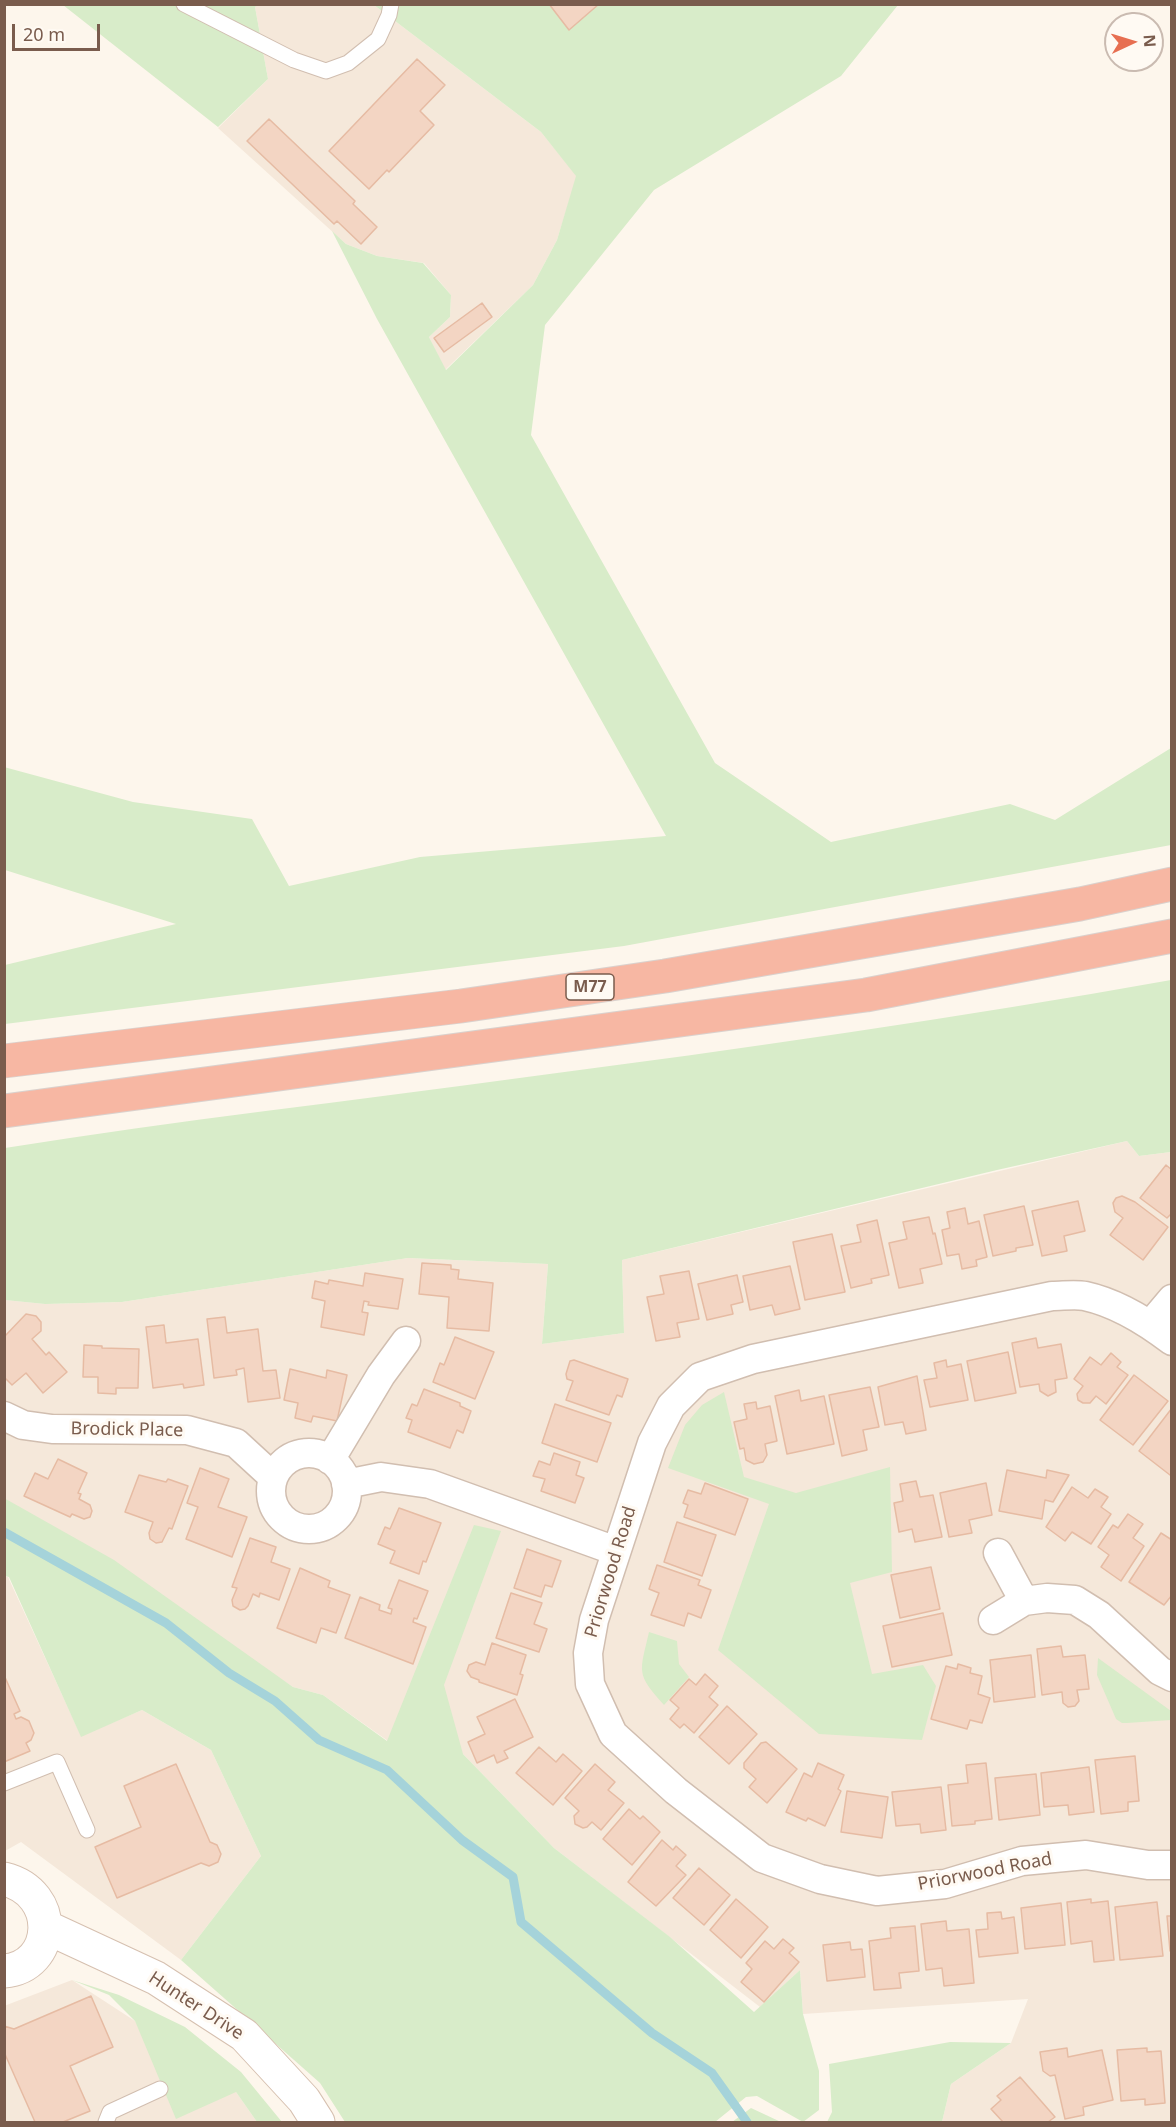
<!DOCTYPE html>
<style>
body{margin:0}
#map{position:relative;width:1176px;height:2127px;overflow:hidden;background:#fdf6ec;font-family:"Noto Sans",sans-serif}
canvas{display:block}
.frame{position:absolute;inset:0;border:6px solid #7a5c4d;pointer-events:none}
.north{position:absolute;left:1104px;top:12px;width:60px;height:60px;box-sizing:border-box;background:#fffaf3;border:2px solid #cabbb1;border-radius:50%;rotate:86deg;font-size:16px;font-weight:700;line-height:24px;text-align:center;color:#7a5c4d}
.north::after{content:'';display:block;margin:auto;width:21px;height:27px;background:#e76f51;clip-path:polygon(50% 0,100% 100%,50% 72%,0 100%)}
.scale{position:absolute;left:12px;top:24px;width:88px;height:27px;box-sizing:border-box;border:3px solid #7a5c4d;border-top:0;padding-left:8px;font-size:18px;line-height:21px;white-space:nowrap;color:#7a5c4d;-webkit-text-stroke:4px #fffaf3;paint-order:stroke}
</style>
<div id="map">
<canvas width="1176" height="2127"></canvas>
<div class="frame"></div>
<div class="north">N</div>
<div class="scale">20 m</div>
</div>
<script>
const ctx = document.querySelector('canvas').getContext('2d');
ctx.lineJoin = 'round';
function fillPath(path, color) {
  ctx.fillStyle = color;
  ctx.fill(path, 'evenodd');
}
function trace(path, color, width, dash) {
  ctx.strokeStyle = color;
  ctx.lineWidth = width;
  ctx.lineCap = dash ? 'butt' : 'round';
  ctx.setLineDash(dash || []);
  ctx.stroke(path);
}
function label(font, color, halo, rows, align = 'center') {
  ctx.font = font + ' "Noto Sans",sans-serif';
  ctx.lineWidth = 6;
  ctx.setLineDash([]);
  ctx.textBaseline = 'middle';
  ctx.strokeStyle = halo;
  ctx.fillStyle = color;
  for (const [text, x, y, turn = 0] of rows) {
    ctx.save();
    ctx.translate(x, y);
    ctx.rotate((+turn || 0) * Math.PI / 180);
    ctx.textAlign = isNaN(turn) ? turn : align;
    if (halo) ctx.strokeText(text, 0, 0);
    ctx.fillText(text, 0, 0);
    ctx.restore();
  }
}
fillPath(new Path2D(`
 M 258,4 L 374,5 L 541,132 L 577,176 L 557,240 L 533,285 L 445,370 L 429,337 L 450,317 L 451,295 L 424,263 L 377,256 L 346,244 L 218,128 L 268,79 L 255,7 Z
 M 1127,1141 L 1139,1156 L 1171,1152 L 1171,2122 L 942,2122 L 951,2084 L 1011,2043 L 1028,1999 L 803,2014 L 800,1970 L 760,2007 L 554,1848 L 463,1754 L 388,1741 L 323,1695 L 293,1687 L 5,1499 L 5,1300 L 45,1304 L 122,1302 L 408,1258 L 548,1264 L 542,1344 L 624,1333 L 622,1260 Z
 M 4,1576 L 8,1577 L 81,1736 L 142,1710 L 211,1750 L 261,1856 L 181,1960 L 21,1842 L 5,1851 Z
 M 72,1980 L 135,2021 L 143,2036 L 236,2092 L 257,2122 L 5,2122 L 4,2006 Z`), '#f5e8da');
fillPath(new Path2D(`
 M 63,5 L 258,5 L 255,7 L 268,79 L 218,127 Z
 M 374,5 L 898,5 L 841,76 L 654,190 L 545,325 L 531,435 L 715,763 L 831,842 L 1010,804 L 1055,820 L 1171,748 L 1171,845 L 624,946 L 5,1024 L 5,965 L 176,924 L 5,870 L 4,767 L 133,802 L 252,819 L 289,886 L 420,857 L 666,836 L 377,319 L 332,231 L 346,244 L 377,256 L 423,263 L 451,295 L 450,317 L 429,337 L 446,370 L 533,285 L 557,240 L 576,176 L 541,132 Z
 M 1171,980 L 1171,1152 L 1139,1156 L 1127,1141 L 997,1170 L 622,1260 L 624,1333 L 542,1344 L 548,1264 L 408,1258 L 122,1302 L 45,1304 L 5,1300 L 5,1148 C 178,1120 353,1101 527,1077 C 742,1049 958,1018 1171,980 Z
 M 724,1392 L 744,1477 L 796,1493 L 890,1467 L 892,1572 L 850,1583 L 872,1674 L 923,1665 L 936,1686 L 922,1740 L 819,1734 L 718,1650 L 769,1504 L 668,1468 L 685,1425 L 702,1405 Z
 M 4,1498 L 114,1560 L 293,1687 L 323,1695 L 387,1741 L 474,1525 L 501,1531 L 444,1685 L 463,1754 L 554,1848 L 670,1937 L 754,2012 L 800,1970 L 803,2014 L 819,2071 L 819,2110 L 803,2122 L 757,2096 L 746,2097 L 715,2122 L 345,2122 L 320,2083 L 181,1960 L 261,1856 L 211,1750 L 142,1710 L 81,1737 L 9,1577 L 5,1576 Z
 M 649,1632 L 677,1641 L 679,1664 L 689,1677 L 664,1705 C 635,1673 640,1672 649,1632 Z
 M 1098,1658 L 1171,1711 L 1171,1720 L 1127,1723 L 1122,1723 L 1116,1719 L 1097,1675 Z
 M 72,1980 L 119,1995 L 185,2027 L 241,2072 L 282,2122 L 257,2122 L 236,2092 L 176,2119 L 135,2021 L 109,1995 Z
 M 950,2042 L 1011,2043 L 951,2084 L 942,2122 L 827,2122 L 832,2112 L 829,2064 Z
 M 751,2108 L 781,2122 L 732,2122 Z`), '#d8ecc9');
trace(new Path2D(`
 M 4,1532 L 166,1623 L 229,1673 L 275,1701 L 319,1740 L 387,1770 L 462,1840 L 513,1877 L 521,1922 L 652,2033 L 712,2073 L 747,2122`), '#a5d3da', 9);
const building = new Path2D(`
 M 549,4 L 599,4 L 569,30 Z
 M 417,59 L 445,85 L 420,111 L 434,125 L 389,172 L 387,170 L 369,189 L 329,151 Z
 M 269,119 L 355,201 L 353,204 L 377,227 L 361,244 L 337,221 L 334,224 L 247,141 Z
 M 482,303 L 492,317 L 444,352 L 434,338 Z
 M 1166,1165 L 1172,1170 L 1172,1213 L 1167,1218 L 1140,1198 Z
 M 1122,1196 L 1135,1202 L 1168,1227 L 1143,1260 L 1110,1235 L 1123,1218 L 1115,1212 L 1113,1203 L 1116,1198 Z
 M 1078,1201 L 1085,1231 L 1064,1236 L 1067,1251 L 1042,1256 L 1032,1211 Z
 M 1024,1206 L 1033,1245 L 1016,1248 L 1016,1251 L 993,1256 L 984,1215 Z
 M 965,1208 L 968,1224 L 979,1221 L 987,1257 L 976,1260 L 977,1266 L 962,1269 L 959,1254 L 947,1256 L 942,1230 L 950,1228 L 947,1212 Z
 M 929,1217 L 933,1234 L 935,1233 L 942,1264 L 920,1269 L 923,1283 L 899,1288 L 889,1243 L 907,1239 L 903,1222 Z
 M 877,1220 L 889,1275 L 871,1279 L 872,1283 L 851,1288 L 841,1246 L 861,1242 L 857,1225 Z
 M 832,1234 L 845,1292 L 805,1300 L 793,1242 Z
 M 422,1263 L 451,1265 L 451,1269 L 459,1270 L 458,1279 L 493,1283 L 489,1331 L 447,1328 L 449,1297 L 419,1294 Z
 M 790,1266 L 800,1309 L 775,1315 L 772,1305 L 750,1310 L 743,1276 Z
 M 689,1271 L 699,1319 L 677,1323 L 680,1337 L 656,1341 L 647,1297 L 664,1294 L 660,1276 Z
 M 365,1273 L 403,1279 L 398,1309 L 368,1305 L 369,1302 L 364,1301 L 362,1312 L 368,1313 L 364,1335 L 321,1327 L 325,1301 L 312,1298 L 315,1281 L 328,1284 L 329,1280 L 363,1286 Z
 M 737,1275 L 743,1302 L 731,1305 L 733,1314 L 707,1320 L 698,1284 Z
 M 26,1314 L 36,1316 L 41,1322 L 41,1331 L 32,1339 L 46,1355 L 49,1352 L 67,1372 L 43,1393 L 26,1373 L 12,1385 L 4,1377 L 4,1337 Z
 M 225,1317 L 227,1333 L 258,1329 L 263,1371 L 276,1370 L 280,1398 L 248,1402 L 244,1368 L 236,1370 L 237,1375 L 214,1378 L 207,1319 Z
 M 164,1325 L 166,1343 L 198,1339 L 204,1385 L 184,1388 L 183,1384 L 153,1388 L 146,1327 Z
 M 455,1337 L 494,1352 L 475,1399 L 433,1382 L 440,1363 L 444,1365 Z
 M 1036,1338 L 1038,1348 L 1061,1344 L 1067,1378 L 1055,1380 L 1056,1392 L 1048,1396 L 1040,1391 L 1039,1384 L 1020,1387 L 1012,1343 Z
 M 84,1345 L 102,1346 L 102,1348 L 139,1349 L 138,1388 L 116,1388 L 116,1394 L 98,1393 L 98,1377 L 83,1377 Z
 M 1008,1352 L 1016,1393 L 975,1401 L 967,1361 Z
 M 1111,1353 L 1121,1362 L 1117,1367 L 1128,1375 L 1106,1404 L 1096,1396 L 1090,1403 L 1083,1403 L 1078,1400 L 1077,1394 L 1083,1386 L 1074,1379 L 1090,1357 L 1101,1365 Z
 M 574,1360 L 628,1379 L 622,1397 L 617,1395 L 609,1415 L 566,1400 L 573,1381 L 567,1379 L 566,1374 L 570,1361 Z
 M 946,1360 L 947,1367 L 961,1364 L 968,1400 L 930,1407 L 924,1380 L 937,1378 L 934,1363 Z
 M 290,1369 L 326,1378 L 327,1370 L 347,1375 L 337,1421 L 313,1416 L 311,1422 L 295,1418 L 298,1403 L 284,1400 Z
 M 1134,1375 L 1168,1401 L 1133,1445 L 1100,1420 Z
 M 917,1376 L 926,1430 L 906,1434 L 903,1422 L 885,1425 L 878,1387 Z
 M 870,1387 L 879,1427 L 863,1430 L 867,1450 L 842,1456 L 829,1395 Z
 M 424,1389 L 460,1403 L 460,1406 L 471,1411 L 463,1433 L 457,1430 L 450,1448 L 408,1432 L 412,1420 L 406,1418 L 412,1404 L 417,1406 Z
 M 799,1390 L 801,1401 L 824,1396 L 834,1444 L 787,1454 L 775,1396 Z
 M 756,1402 L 757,1409 L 770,1406 L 777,1441 L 765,1444 L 767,1455 L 763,1462 L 754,1464 L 746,1460 L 744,1448 L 740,1449 L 734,1422 L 747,1419 L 744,1404 Z
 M 555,1404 L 611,1423 L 597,1462 L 542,1443 Z
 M 1172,1408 L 1172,1474 L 1170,1475 L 1139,1451 Z
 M 554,1453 L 580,1462 L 576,1475 L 584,1478 L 575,1503 L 541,1491 L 545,1479 L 533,1476 L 539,1461 L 550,1465 Z
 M 58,1459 L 87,1473 L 78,1493 L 81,1494 L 79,1499 L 90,1505 L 92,1511 L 90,1517 L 84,1519 L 72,1514 L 70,1517 L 24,1496 L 35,1473 L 48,1479 Z
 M 200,1468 L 229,1479 L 218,1507 L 247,1517 L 232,1557 L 186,1539 L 198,1507 L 187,1503 Z
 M 1007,1470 L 1046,1478 L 1047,1470 L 1069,1475 L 1053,1502 L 1045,1500 L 1042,1519 L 999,1511 Z
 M 139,1475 L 166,1482 L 168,1479 L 188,1486 L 172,1529 L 169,1528 L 162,1542 L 156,1543 L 150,1539 L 149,1533 L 153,1522 L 125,1512 Z
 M 916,1481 L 920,1497 L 933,1495 L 942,1537 L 915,1542 L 912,1529 L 899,1532 L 894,1503 L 903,1501 L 900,1484 Z
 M 705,1483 L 748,1499 L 735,1535 L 684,1517 L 688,1505 L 683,1503 L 688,1490 L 701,1494 Z
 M 986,1483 L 992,1515 L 969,1520 L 972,1533 L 949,1537 L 940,1493 Z
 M 1072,1487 L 1088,1498 L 1095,1489 L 1108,1497 L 1101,1507 L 1111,1514 L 1091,1544 L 1072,1532 L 1065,1541 L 1046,1527 Z
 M 399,1508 L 441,1523 L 426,1562 L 423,1561 L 419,1574 L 390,1563 L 395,1551 L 378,1544 L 385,1527 L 390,1529 Z
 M 1128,1514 L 1143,1524 L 1133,1538 L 1144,1546 L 1121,1581 L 1101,1567 L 1109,1555 L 1098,1547 L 1113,1525 L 1118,1528 Z
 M 677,1522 L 716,1535 L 702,1576 L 664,1562 Z
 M 1161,1533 L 1172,1540 L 1172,1595 L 1164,1605 L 1129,1582 Z
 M 250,1538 L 276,1547 L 271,1562 L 290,1569 L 279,1600 L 260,1593 L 259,1597 L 253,1594 L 248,1606 L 245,1609 L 240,1610 L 233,1606 L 232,1600 L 237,1588 L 232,1587 Z
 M 527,1549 L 561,1561 L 552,1587 L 545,1585 L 541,1597 L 514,1588 Z
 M 657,1565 L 700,1580 L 698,1585 L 711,1590 L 701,1618 L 688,1613 L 684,1626 L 651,1615 L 659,1593 L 649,1589 Z
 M 931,1567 L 940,1609 L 900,1618 L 891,1575 Z
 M 300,1568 L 330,1581 L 328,1587 L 350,1595 L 336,1633 L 321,1628 L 316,1643 L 277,1628 Z
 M 399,1580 L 428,1591 L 417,1619 L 414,1618 L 413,1622 L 426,1627 L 413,1664 L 345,1638 L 360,1597 L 380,1605 L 379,1610 L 391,1614 L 392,1609 L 388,1608 Z
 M 511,1593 L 542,1603 L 534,1624 L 547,1629 L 539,1652 L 496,1638 Z
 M 943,1613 L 952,1655 L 892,1667 L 883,1626 Z
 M 492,1643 L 526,1655 L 520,1674 L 523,1675 L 517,1695 L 479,1682 L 479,1680 L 471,1677 L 467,1671 L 469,1665 L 476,1662 L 485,1665 Z
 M 1061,1646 L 1063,1657 L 1085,1655 L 1089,1689 L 1077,1690 L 1079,1701 L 1075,1706 L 1068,1707 L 1063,1703 L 1062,1692 L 1042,1695 L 1037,1649 Z
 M 1031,1655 L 1035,1697 L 994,1702 L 990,1660 Z
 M 958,1664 L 971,1668 L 970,1673 L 982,1676 L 978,1694 L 990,1698 L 982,1723 L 970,1720 L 967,1729 L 931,1719 L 946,1666 L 957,1669 Z
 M 705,1674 L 718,1686 L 709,1697 L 718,1705 L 694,1733 L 684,1724 L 680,1728 L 670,1719 L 679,1708 L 670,1700 L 689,1679 L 696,1685 Z
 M 4,1675 L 20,1711 L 14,1714 L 16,1719 L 21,1717 L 29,1721 L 34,1733 L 31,1740 L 26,1743 L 30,1751 L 4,1762 Z
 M 515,1699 L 533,1737 L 504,1751 L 508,1758 L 497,1763 L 494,1755 L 477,1763 L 468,1742 L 485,1734 L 477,1717 Z
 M 727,1706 L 757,1734 L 729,1764 L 699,1737 Z
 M 766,1742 L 797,1769 L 767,1803 L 749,1787 L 756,1779 L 744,1768 L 744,1763 L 761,1743 Z
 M 539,1747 L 556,1762 L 563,1754 L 582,1771 L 553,1805 L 516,1773 Z
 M 1135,1756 L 1139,1801 L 1128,1802 L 1128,1811 L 1101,1814 L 1095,1760 Z
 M 818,1763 L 844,1775 L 838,1789 L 841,1791 L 825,1826 L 808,1818 L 806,1821 L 786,1812 L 804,1773 L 812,1777 Z
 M 986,1763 L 992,1819 L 975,1821 L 975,1824 L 952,1826 L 948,1785 L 968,1783 L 966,1765 Z
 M 176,1764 L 210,1842 L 217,1845 L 221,1854 L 218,1862 L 209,1866 L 201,1863 L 117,1898 L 95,1847 L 141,1827 L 124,1786 Z
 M 595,1764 L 615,1782 L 608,1790 L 624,1803 L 601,1830 L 592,1822 L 587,1827 L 583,1828 L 575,1824 L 574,1816 L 579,1811 L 565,1798 Z
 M 1089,1767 L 1094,1812 L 1069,1815 L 1068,1805 L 1044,1807 L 1041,1773 Z
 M 1036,1774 L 1040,1815 L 999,1820 L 995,1778 Z
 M 941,1787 L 946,1830 L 921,1833 L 920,1824 L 896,1826 L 892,1792 Z
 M 847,1791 L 888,1797 L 882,1838 L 841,1832 Z
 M 629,1809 L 640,1819 L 643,1816 L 660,1832 L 632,1865 L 603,1839 Z
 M 662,1840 L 673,1850 L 676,1846 L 686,1855 L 676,1866 L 686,1875 L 656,1906 L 628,1882 Z
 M 699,1868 L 730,1895 L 704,1925 L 673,1898 Z
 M 736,1899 L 768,1927 L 741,1958 L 710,1930 Z
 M 1091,1899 L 1091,1903 L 1108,1901 L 1114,1960 L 1094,1962 L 1092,1941 L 1071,1944 L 1067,1902 Z
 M 1157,1902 L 1163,1956 L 1120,1960 L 1115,1907 Z
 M 1061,1903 L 1065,1945 L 1025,1949 L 1021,1908 Z
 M 1001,1912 L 1002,1919 L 1014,1917 L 1018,1953 L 979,1957 L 976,1930 L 988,1929 L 987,1913 Z
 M 1167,1916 L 1172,1916 L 1172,1951 L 1170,1951 Z
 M 946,1921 L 947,1931 L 969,1929 L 974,1983 L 944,1986 L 942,1968 L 926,1970 L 921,1924 Z
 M 915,1926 L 919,1971 L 899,1973 L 901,1988 L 874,1990 L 869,1941 L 891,1938 L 890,1928 Z
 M 783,1939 L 794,1948 L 789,1953 L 799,1962 L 764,2002 L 741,1982 L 752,1969 L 746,1963 L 765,1941 L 774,1949 Z
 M 850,1942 L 851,1950 L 862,1949 L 865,1977 L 827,1981 L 823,1945 Z
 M 91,1996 L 113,2047 L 70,2066 L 90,2111 L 63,2122 L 35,2122 L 4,2052 L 4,2026 L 14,2029 Z
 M 1067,2048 L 1068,2057 L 1102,2050 L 1113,2100 L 1083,2107 L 1084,2115 L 1065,2119 L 1055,2075 L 1050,2076 L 1043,2071 L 1040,2052 Z
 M 1147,2048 L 1147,2052 L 1161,2051 L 1165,2103 L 1145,2105 L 1145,2099 L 1121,2101 L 1117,2050 Z
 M 1020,2077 L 1055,2117 L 1048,2122 L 1003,2122 L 991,2109 L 1001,2100 L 997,2096 Z`);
fillPath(building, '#f3d5c3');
trace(building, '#e6bba3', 1.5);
const lane = new Path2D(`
 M 184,4 L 294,60 L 326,71 L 348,63 L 378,39 L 389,15 L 391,4
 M 4,1783 L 57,1762 L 87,1830
 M 106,2122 L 110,2112 L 160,2089`);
const street = new Path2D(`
 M 1150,1325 L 1172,1299
 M 1172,1341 C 1146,1321 1117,1303 1085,1296 C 1075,1294 1063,1296 1052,1296 L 753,1359 L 700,1377 L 671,1406 L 652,1443 L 594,1620 L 588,1653 L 590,1684 L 613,1734 L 676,1791 L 762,1858 L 820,1879 L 877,1891 L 945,1884 L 1022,1861 L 1086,1855 L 1148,1865 L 1172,1865
 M 4,1416 L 23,1425 L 52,1429 L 187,1430 L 236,1443 L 273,1477
 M271 1491a38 38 0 1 1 76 0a38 38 0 1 1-76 0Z
 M 330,1460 L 381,1375 L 406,1341
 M 346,1484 L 381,1477 L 430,1484 L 616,1551
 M 998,1553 L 1024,1601
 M 993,1620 L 1024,1601 L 1047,1598 L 1075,1600 L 1099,1615 L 1160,1671 L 1172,1677`);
const secondary = new Path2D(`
 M 4,1879 C 61,1893 56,1967 4,1971
 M 46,1927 L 156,1978 L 244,2035 L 304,2100 L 318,2122`);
const highway = new Path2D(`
 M 4,1061 L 461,1006 L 665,976 L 1080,904 L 1172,884
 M 4,1111 L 866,995 L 1172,936`);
trace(lane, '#d1beb0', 17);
trace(street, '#d1beb0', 31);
trace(secondary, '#d6c0b0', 35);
trace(highway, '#dad1cd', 35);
trace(lane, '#fff', 15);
trace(street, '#fff', 28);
trace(secondary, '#fff', 33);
trace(highway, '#f7b7a3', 33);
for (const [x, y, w] of [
 [590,987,48]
]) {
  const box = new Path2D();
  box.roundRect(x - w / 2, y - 13, w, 26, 4.5);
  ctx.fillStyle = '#fffaf3';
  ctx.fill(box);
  trace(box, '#7a5c4d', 1.5);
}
label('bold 16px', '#7a5c4d', null, [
 ["M77",590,987]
]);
label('18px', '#7a5c4d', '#fffaf3', [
 ["Brodick Place",127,1430,1],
 ["Priorwood Road",611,1572,-73],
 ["Priorwood Road",985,1872,-11],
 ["Hunter Drive",196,2006,33]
]);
</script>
